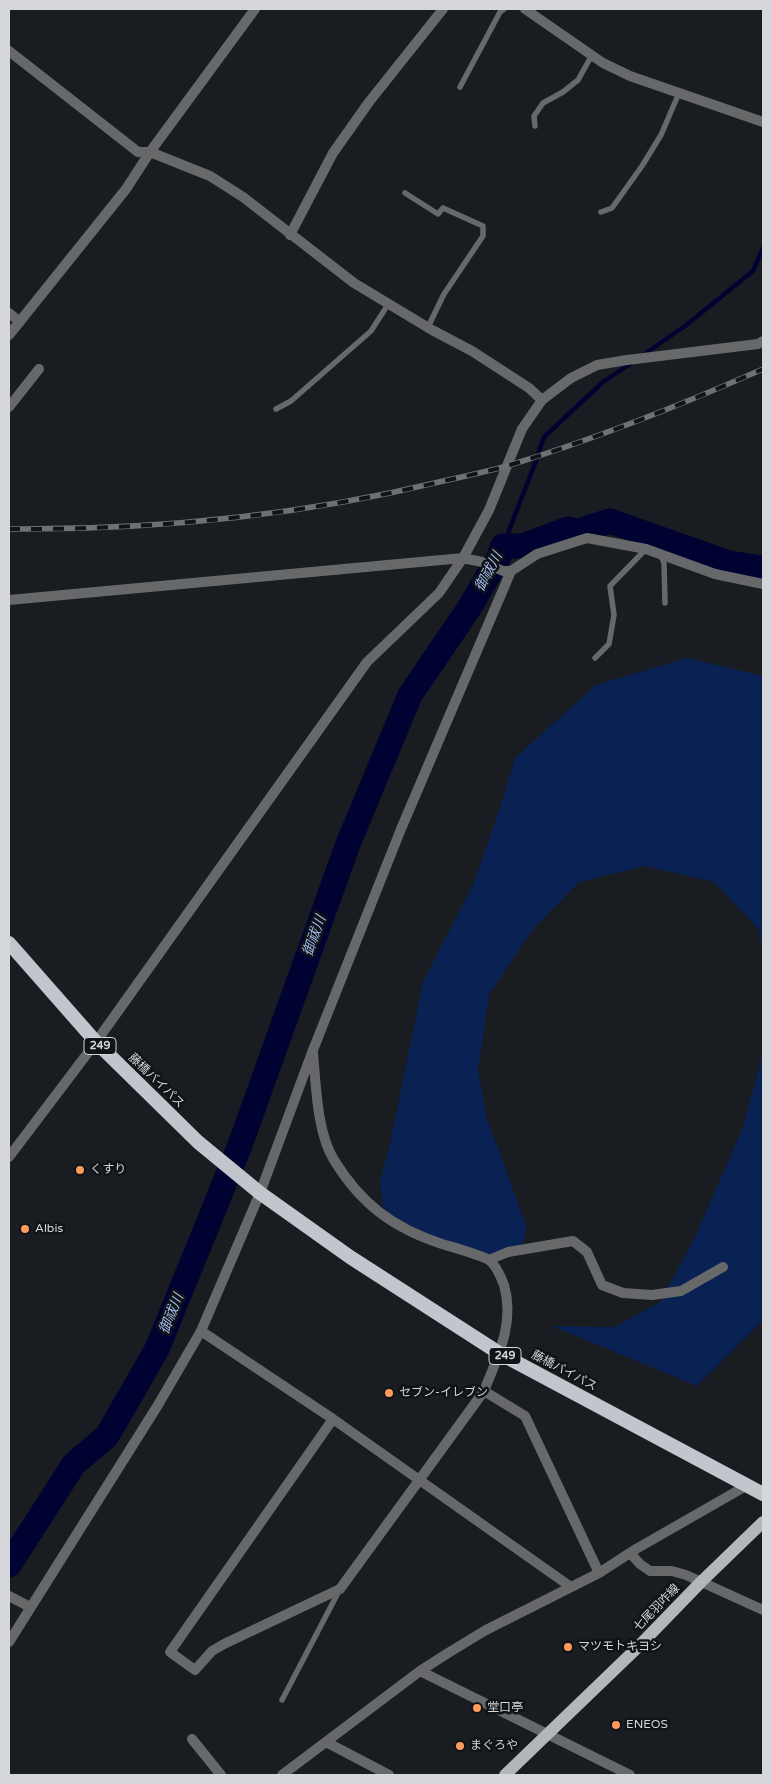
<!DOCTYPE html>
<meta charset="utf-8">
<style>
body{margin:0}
#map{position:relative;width:772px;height:1784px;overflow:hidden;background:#191c20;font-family:"Varela Round",sans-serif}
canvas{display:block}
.frame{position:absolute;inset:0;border:10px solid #d5d7da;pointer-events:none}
</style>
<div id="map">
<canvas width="772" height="1784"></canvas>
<div class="frame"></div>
</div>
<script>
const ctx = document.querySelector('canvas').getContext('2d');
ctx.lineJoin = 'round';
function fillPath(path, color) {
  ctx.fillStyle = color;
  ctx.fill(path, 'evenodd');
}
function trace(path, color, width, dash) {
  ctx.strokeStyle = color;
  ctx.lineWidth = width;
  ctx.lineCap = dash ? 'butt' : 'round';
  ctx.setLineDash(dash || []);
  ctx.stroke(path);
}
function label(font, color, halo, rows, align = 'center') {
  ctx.font = font + ' "Varela Round","Noto Sans JP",sans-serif';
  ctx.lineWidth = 5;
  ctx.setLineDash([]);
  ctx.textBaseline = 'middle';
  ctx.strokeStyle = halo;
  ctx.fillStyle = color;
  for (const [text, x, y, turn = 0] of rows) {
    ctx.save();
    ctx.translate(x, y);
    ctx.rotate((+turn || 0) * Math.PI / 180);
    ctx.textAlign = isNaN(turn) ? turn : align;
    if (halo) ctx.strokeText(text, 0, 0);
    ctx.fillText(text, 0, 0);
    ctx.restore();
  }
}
fillPath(new Path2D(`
 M 687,658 L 763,676 L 763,953 L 758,928 L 714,882 L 645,866 L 579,882 L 533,929 L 489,995 L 478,1070 L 487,1119 L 527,1228 L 521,1250 L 498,1256 L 475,1256 L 407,1231 L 383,1207 L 380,1181 L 390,1144 L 423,982 L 473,885 L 500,808 L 515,758 L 596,685 Z
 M 763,1054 L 763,1320 L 697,1386 L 552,1326 L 615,1327 L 660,1302 L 694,1239 L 742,1130 Z`), '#092253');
trace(new Path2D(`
 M 643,355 L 685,326 L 753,271 L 763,248
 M 503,546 L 534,466 L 544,437 L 603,382 L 633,362`), '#000231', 4.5);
trace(new Path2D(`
 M 9,1565 L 74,1464 L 107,1436 L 157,1349 L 240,1145 L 348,844 L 410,695 L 468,610 L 498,559 L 503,546 L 523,546 L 568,529 L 579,531 L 610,521 L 729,563 L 763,568`), '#000231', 25);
trace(new Path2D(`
 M 460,87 L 500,12 L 504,9
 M 535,126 L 534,116 L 543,103 L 563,92 L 578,80 L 592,55
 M 405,193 L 438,214 L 443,208 L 483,226 L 483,236 L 444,294 L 428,327
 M 601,212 L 612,208 L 642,166 L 661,135 L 679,93
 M 276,409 L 291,401 L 371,331 L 389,303
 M 661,556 L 664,563 L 665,603
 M 595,658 L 609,644 L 614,615 L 610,586 L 646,549
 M 282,1700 L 339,1591`), '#66686a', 5.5);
trace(new Path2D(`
 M 525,9 L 603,63 L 630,76 L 763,122
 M 9,51 L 138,152 L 150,152 L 210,176 L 243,197 L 354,283 L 432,330 L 472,351 L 529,388 L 542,400
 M 290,235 L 333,153 L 369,102 L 443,9
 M 9,313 L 20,322
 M 9,335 L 126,189 L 150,152 L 255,9
 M 9,407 L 39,369
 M 9,600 L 463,558 L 482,562 L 503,571 L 511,571 L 537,554 L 587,538 L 646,549 L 715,574 L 763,584
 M 313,1053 C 316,1085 317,1133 334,1160 C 361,1204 393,1228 442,1244 C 452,1247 481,1255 489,1260 C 496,1265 501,1277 504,1285 C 515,1323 498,1356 484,1391 L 525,1416 L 599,1573
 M 489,1260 L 508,1252 L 573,1241 L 587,1252 L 602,1285 L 623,1293 L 652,1295 L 681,1291 L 723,1267
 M 201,1331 L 333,1419 L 571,1587
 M 333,1419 L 170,1652 L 195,1670 L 212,1651 L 224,1644 L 340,1589 L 484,1391
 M 630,1553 L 640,1564 L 650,1571 L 672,1571 L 686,1575 L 763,1610
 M 9,1596 L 30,1607
 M 9,1642 L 158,1405 L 201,1331 L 260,1193 L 313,1050 L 401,829 L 511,571
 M 420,1671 L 630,1775
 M 192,1739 L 221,1775
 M 326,1742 L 389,1775
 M 282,1775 L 420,1671 L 448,1653 L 486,1630 L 599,1573 L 636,1549 L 746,1486`), '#66686a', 10);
trace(new Path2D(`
 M 9,1157 L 96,1042 L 367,662 L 439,593 L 463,558 L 489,510 L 522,429 L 542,400 L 571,378 L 597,365 L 627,360 L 758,344 L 763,341`), '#66686a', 10);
trace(new Path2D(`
 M 505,1775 L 637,1648 L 701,1582 L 763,1522`), '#b3b6bb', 12);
trace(new Path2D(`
 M 9,943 L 96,1042 L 198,1142 L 260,1193 L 350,1257 L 499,1353 L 763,1494`), '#c2c6cc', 14);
const rail = new Path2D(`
 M 9,529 C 154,530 298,516 439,482 C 462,477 485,472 507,466 C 595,439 679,406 763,369`);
trace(rail, '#6e7074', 5.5);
trace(rail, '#101317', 4, [11]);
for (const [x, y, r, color] of [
 [80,1170,5,"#ff9b5b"],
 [25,1229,5,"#ff9b5b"],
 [389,1393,5,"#ff9b5b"],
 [568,1647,5,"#ff9b5b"],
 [477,1708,5,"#ff9b5b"],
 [616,1725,5,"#ff9b5b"],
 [460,1746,5,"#ff9b5b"]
]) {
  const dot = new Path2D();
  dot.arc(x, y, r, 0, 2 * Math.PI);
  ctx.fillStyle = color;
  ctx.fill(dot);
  trace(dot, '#101317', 2);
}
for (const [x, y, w] of [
 [100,1046,32],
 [505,1356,32]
]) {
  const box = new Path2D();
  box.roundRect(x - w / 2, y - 8.5, w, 17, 4);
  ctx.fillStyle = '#101317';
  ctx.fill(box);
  trace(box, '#d5d7da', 1);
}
label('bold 11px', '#d5d7da', null, [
 ["249",100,1046],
 ["249",505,1356]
]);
label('12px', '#d5d7da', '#101317', [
 ["藤橋バイパス",156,1081,44],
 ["藤橋バイパス",564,1371,28],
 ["七尾羽咋線",657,1608,-46]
]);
label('12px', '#d5d7da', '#101317', [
 ["くすり",90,1170],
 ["Albis",35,1229],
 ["セブン-イレブン",399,1393],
 ["マツモトキヨシ",578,1647],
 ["堂口亭",487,1708],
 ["ENEOS",626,1725],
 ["まぐろや",470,1746]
], 'left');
label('italic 14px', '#a5c0f0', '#101317', [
 ["御祓川",489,572,-62],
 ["御祓川",315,936,-70],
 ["御祓川",172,1314,-68]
]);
</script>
